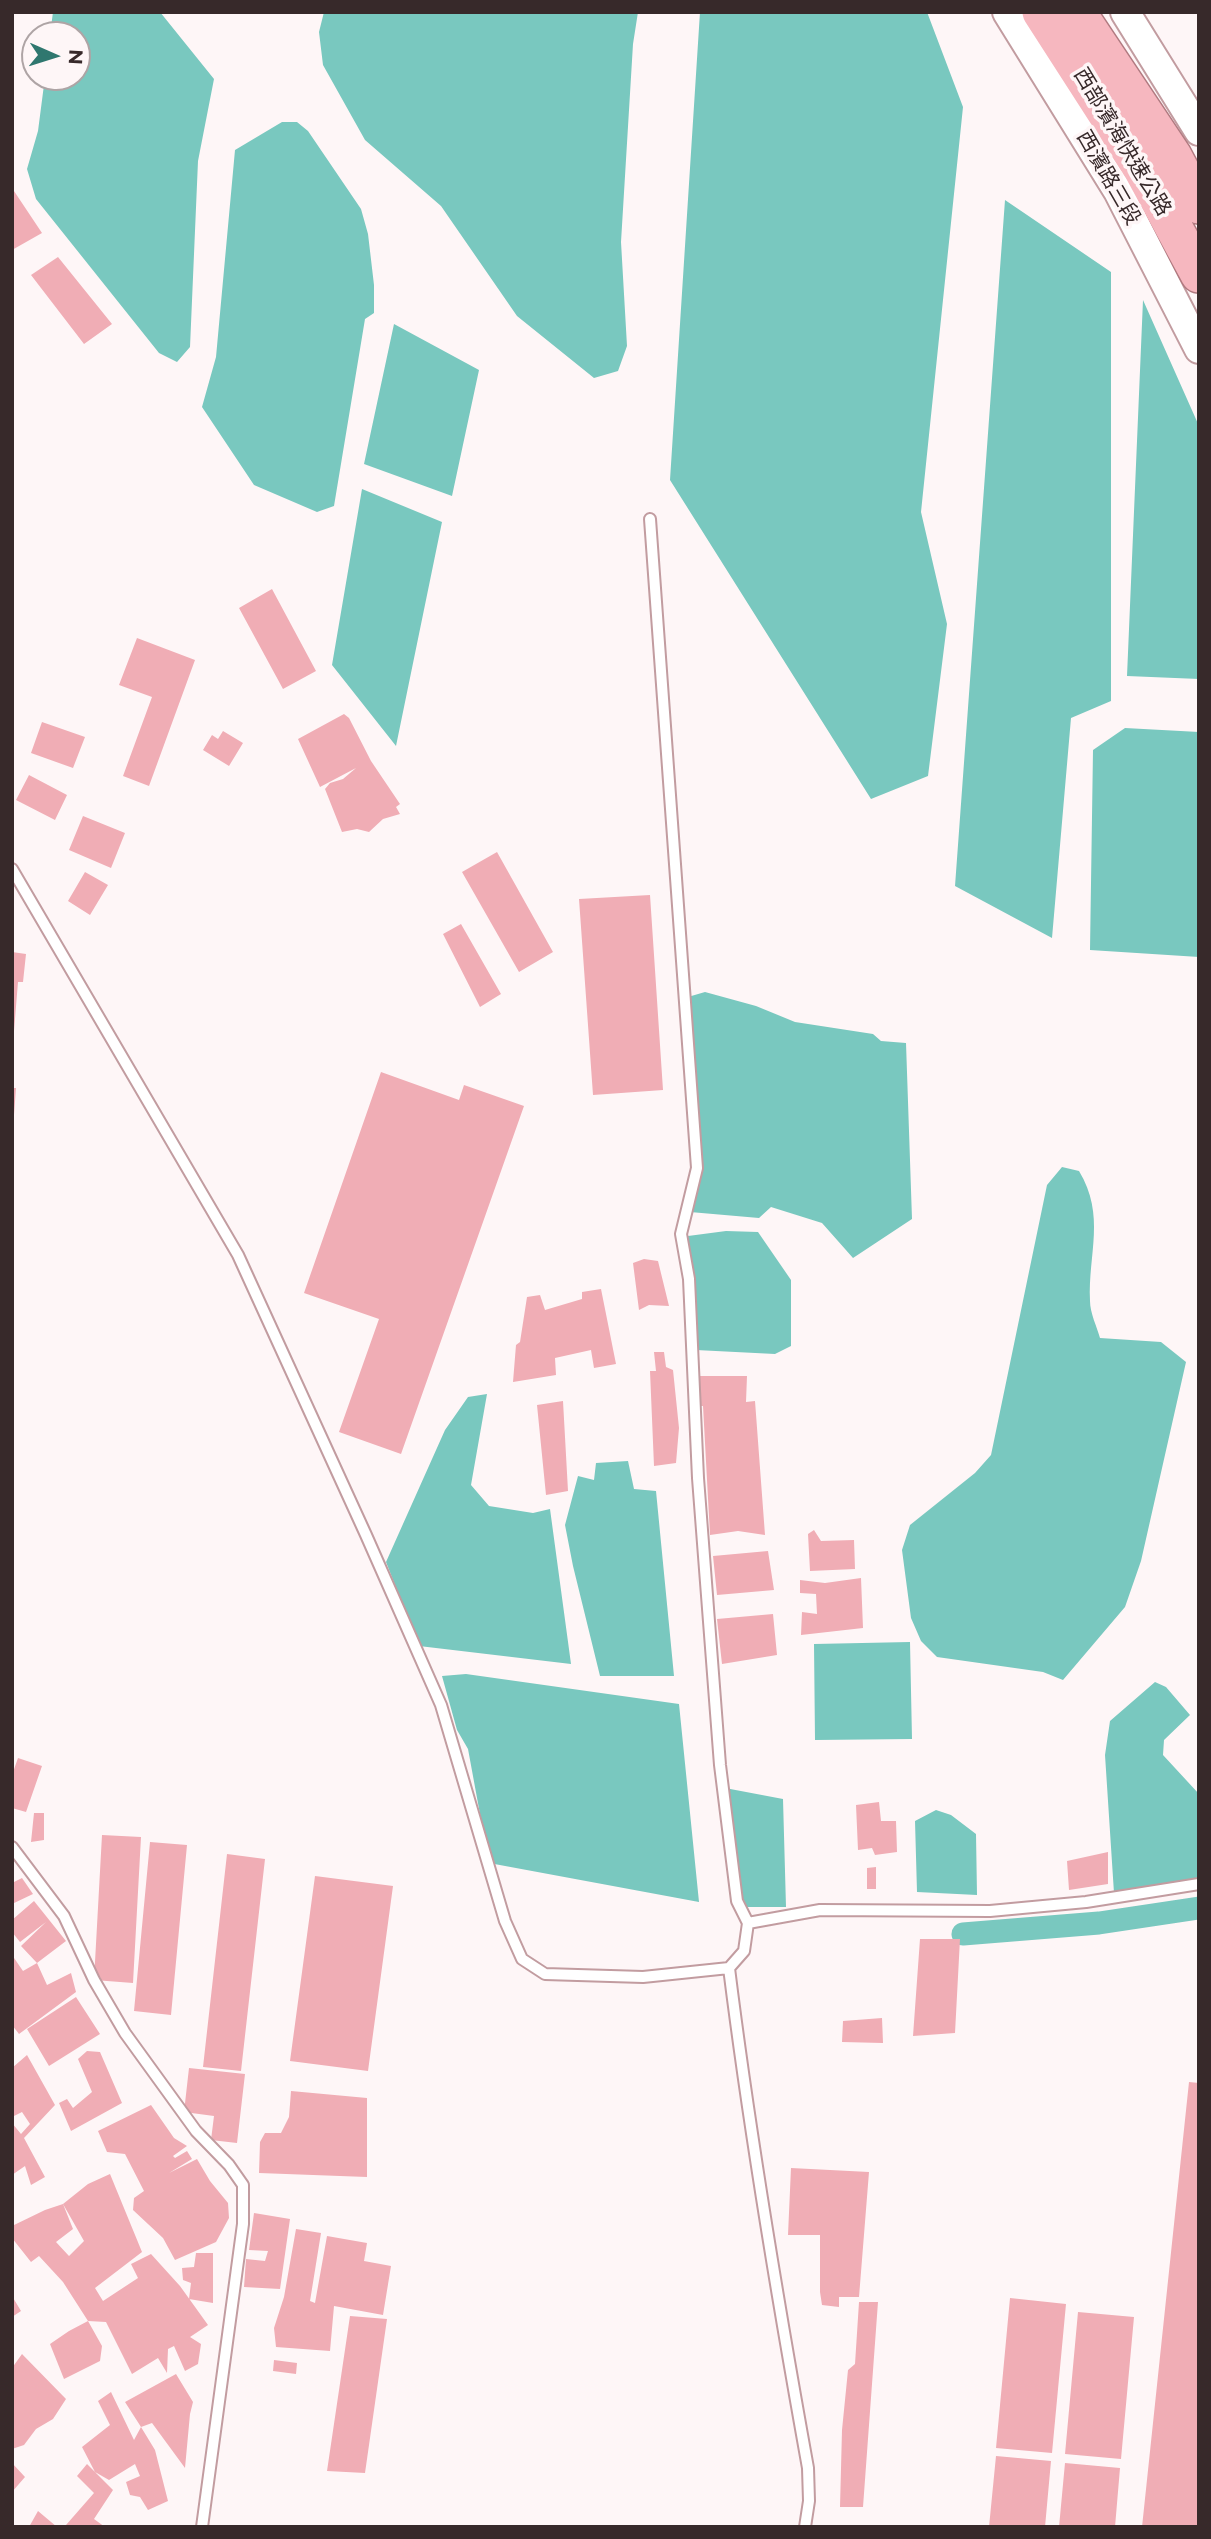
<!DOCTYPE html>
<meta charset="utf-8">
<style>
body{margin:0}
#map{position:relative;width:1211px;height:2539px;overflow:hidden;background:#fef6f7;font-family:Montserrat,sans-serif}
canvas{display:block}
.frame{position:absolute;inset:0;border:14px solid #37292a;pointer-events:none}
.north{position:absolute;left:21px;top:21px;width:70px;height:70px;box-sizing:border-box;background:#fef6f7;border:2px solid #aea4a5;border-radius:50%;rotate:93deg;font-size:19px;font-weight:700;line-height:28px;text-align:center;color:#37292a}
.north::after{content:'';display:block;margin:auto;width:24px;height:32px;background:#2f776f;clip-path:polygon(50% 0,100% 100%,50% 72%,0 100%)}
</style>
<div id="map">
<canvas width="1211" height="2539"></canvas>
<div class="frame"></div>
<div class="north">N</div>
</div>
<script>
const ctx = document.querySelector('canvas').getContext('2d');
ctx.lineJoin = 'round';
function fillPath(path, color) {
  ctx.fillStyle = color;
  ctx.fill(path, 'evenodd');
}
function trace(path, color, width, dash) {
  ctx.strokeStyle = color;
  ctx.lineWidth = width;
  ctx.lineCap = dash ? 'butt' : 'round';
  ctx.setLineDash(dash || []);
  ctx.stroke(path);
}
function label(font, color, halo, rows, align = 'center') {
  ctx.font = font + ' Montserrat,"Noto Sans TC",sans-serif';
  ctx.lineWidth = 7;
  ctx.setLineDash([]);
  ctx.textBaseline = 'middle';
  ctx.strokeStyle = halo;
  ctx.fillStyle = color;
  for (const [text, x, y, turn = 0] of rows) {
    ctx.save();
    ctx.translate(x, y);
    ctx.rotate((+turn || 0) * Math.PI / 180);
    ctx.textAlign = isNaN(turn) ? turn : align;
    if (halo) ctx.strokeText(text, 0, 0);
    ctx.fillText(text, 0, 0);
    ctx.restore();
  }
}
fillPath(new Path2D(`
 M 53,12 L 160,12 L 214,79 L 198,161 L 190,347 L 177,362 L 159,353 L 36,199 L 27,169 L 38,131 L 45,77 L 77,77 L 77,35 L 50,35 Z
 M 324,12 L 638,12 L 633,44 L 621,242 L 627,346 L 618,371 L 594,378 L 517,316 L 441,206 L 365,140 L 323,65 L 319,32 Z
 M 700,12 L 927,12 L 963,107 L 921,512 L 947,624 L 928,776 L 871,799 L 670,480 Z
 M 282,122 L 297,122 L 308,131 L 361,209 L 368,234 L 374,285 L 374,313 L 365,319 L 334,506 L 317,512 L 254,485 L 202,407 L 216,357 L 235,150 Z
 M 1005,200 L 1111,272 L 1111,701 L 1071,718 L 1052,938 L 955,886 Z
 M 1143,300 L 1199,426 L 1199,679 L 1127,676 Z
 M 394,324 L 479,370 L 452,496 L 364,464 Z
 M 362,489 L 442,522 L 396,746 L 332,665 Z
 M 1125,728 L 1199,732 L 1199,957 L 1090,950 L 1093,750 Z
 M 705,992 L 756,1006 L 795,1022 L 873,1034 L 881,1041 L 906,1043 L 912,1219 L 853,1258 L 822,1223 L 771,1207 L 759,1218 L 690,1212 L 695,1184 L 681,999 Z
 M 1062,1167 L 1079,1171 C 1106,1216 1088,1253 1090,1301 C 1090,1313 1097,1327 1100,1338 L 1161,1342 L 1186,1362 L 1141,1561 L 1125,1607 L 1063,1680 L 1043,1672 L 937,1657 L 921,1641 L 911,1618 L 902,1550 L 910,1525 L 975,1473 L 991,1455 L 1047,1185 Z
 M 726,1231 L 758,1232 L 791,1280 L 791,1346 L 775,1354 L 696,1350 L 688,1236 Z
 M 487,1394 L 471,1485 L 489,1506 L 533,1513 L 550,1509 L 571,1664 L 419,1646 L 386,1562 L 445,1430 L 468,1397 Z
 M 628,1461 L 634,1489 L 656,1491 L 674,1676 L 600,1676 L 573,1566 L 565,1525 L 578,1476 L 594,1480 L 596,1463 Z
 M 910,1642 L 912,1739 L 815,1740 L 814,1644 Z
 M 466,1674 L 679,1704 L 699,1902 L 489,1863 L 468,1749 L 457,1730 L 442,1676 Z
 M 1155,1682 L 1166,1687 L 1190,1715 L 1164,1740 L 1163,1755 L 1199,1794 L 1199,1880 L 1114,1893 L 1105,1755 L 1110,1721 Z
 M 725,1788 L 783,1799 L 786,1907 L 740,1907 Z
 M 936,1810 L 951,1815 L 976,1834 L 977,1895 L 917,1892 L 915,1821 Z`), '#79c8bf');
trace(new Path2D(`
 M 963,1934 L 1099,1923 L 1199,1908`), '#79c8bf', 23);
fillPath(new Path2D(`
 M 12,188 L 42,233 L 12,250 Z
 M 58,257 L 112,324 L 84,344 L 31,275 Z
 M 272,589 L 316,671 L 283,689 L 239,608 Z
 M 137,638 L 195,660 L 149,786 L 123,776 L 152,697 L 119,685 Z
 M 344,714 L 349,718 L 371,761 L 400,804 L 396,807 L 400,814 L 383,819 L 369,832 L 357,829 L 342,832 L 325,789 L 330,783 L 343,779 L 356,768 L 320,787 L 298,739 Z
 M 42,722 L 85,737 L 73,768 L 31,753 Z
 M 223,731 L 243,743 L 229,766 L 203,750 L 212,735 L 218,739 Z
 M 29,775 L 67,795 L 55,820 L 16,800 Z
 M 83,816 L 125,833 L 111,868 L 69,850 Z
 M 497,852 L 553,952 L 519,972 L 462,872 Z
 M 85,872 L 108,885 L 90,915 L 68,901 Z
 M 650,895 L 663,1090 L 593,1095 L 579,899 Z
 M 461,924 L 501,994 L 480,1007 L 443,934 Z
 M 12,952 L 26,954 L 23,982 L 18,982 L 14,1031 L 12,1031 Z
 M 381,1072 L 459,1100 L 464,1085 L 524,1106 L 401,1454 L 339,1432 L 379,1319 L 304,1293 Z
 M 12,1088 L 16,1088 L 14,1115 L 12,1115 Z
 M 644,1259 L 658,1261 L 669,1306 L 649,1305 L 639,1310 L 633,1263 Z
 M 601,1289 L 616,1364 L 594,1368 L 591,1350 L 555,1358 L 556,1375 L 513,1382 L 516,1345 L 520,1342 L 527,1297 L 540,1295 L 545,1310 L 582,1299 L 582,1292 Z
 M 654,1352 L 664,1352 L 666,1367 L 673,1370 L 679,1428 L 676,1463 L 654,1466 L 650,1371 L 656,1371 Z
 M 698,1376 L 747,1376 L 746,1402 L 755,1401 L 765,1535 L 738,1531 L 710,1535 L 703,1406 L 699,1406 Z
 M 563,1401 L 568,1491 L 546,1495 L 537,1405 Z
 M 814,1530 L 821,1541 L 854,1540 L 855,1569 L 810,1571 L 808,1534 Z
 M 768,1551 L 774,1590 L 717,1595 L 713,1556 Z
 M 861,1578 L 863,1628 L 801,1635 L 802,1612 L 817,1614 L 816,1594 L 800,1593 L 800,1580 L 825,1583 Z
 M 773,1614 L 777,1655 L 722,1664 L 717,1619 Z
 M 18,1758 L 42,1766 L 26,1812 L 12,1808 L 12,1775 Z
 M 879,1802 L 881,1821 L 896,1821 L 897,1852 L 875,1855 L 872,1848 L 858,1850 L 856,1805 Z
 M 34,1813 L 44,1813 L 44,1840 L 31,1842 Z
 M 102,1835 L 141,1837 L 133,1983 L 94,1980 Z
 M 150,1842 L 187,1845 L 171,2015 L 134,2011 Z
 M 1108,1852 L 1108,1884 L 1069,1890 L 1067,1861 Z
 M 227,1854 L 265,1859 L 241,2071 L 203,2067 Z
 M 876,1867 L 876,1889 L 867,1889 L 867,1868 Z
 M 315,1876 L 393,1886 L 368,2071 L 290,2061 Z
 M 22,1878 L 33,1894 L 12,1904 L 12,1883 Z
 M 34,1901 L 66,1941 L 37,1963 L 21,1946 L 46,1922 L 20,1942 L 12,1932 L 12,1920 Z
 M 920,1939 L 960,1939 L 955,2033 L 913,2036 Z
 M 12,1955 L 23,1971 L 37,1963 L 47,1985 L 71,1973 L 76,1992 L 19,2034 L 12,2025 Z
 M 76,1997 L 100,2034 L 49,2066 L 27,2029 Z
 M 882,2018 L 883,2043 L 842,2042 L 843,2021 Z
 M 87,2051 L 100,2052 L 122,2103 L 71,2131 L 59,2103 L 67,2099 L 73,2108 L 92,2092 L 78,2059 Z
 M 27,2055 L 55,2105 L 24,2138 L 45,2177 L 31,2185 L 25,2166 L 12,2175 L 12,2123 L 21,2134 L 30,2124 L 22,2112 L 12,2117 L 12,2068 Z
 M 189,2068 L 245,2074 L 237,2143 L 211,2140 L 214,2116 L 184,2112 Z
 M 1189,2082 L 1199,2083 L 1199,2527 L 1142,2527 Z
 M 291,2091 L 367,2098 L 367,2177 L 259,2173 L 260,2142 L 265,2133 L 281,2133 L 289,2117 Z
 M 151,2105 L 174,2138 L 187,2146 L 173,2156 L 175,2158 L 187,2151 L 192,2159 L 169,2173 L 197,2159 L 210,2181 L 228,2203 L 229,2218 L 216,2242 L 175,2260 L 163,2238 L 133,2210 L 134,2198 L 144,2191 L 125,2154 L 107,2152 L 98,2131 Z
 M 791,2168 L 869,2172 L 859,2297 L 839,2297 L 839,2307 L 822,2305 L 820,2292 L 820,2235 L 788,2235 Z
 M 110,2174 L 142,2252 L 95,2288 L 103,2301 L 138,2278 L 131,2264 L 151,2254 L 180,2286 L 208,2325 L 190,2337 L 201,2344 L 198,2364 L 185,2371 L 174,2346 L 168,2349 L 167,2373 L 158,2358 L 132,2374 L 106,2322 L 88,2321 L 102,2346 L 100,2361 L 64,2379 L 50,2344 L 69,2331 L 88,2321 L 63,2282 L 39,2256 L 31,2262 L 12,2238 L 12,2226 L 45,2210 L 63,2204 L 73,2229 L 56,2242 L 69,2256 L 84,2241 L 63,2204 L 88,2184 Z
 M 254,2213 L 290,2219 L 280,2289 L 244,2287 L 246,2259 L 265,2261 L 268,2251 L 249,2250 Z
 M 296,2229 L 321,2233 L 310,2301 L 315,2303 L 327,2236 L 367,2243 L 364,2261 L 391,2266 L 383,2315 L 334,2306 L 330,2351 L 276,2347 L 274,2328 L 284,2297 Z
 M 196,2253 L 213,2253 L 213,2303 L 189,2299 L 191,2283 L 183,2280 L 182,2268 L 194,2267 Z
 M 12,2296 L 21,2311 L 12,2317 Z
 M 1010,2298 L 1066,2304 L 1052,2453 L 996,2448 Z
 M 859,2302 L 878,2302 L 863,2507 L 840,2507 L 842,2430 L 848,2370 L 855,2364 Z
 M 1078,2312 L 1134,2317 L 1121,2459 L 1065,2454 Z
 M 350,2316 L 387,2319 L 365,2473 L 327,2471 Z
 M 22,2354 L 66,2399 L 53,2419 L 36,2429 L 24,2445 L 12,2449 L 12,2368 Z
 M 274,2360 L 297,2363 L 296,2374 L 273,2371 Z
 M 176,2374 L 193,2402 L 190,2414 L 185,2468 L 152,2423 L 141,2427 L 125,2402 Z
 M 111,2392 L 134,2440 L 141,2427 L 155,2450 L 168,2501 L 148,2510 L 140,2497 L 130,2495 L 126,2482 L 140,2476 L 135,2464 L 109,2480 L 95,2472 L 113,2490 L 94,2519 L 105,2527 L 68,2527 L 66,2525 L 94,2493 L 77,2476 L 87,2464 L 95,2472 L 82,2447 L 110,2425 L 98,2401 Z
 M 996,2456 L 1051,2461 L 1045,2527 L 989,2527 Z
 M 12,2463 L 25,2477 L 12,2492 Z
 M 1065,2463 L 1120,2468 L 1115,2527 L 1059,2527 Z
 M 38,2511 L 57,2527 L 29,2527 Z`), '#f0adb5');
const service = new Path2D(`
 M 12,869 L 238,1255 L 366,1535 L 441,1705 L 505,1921 L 522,1959 L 545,1974 L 643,1977 L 729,1968 L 744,1951 L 748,1923 L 737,1901 L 720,1765 L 698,1478 L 689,1279 L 681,1234 L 697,1168 L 650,519
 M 12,1847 L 64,1916 L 94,1980 L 125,2033 L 196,2131 L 229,2165 L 243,2185 L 243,2224 L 202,2527
 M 748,1923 L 820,1910 L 990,1911 L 1086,1902 L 1199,1884
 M 729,1968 C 750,2136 778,2302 808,2468 L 809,2501 L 805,2527`);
const tertiary = new Path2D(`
 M 1007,12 L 1118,191 L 1199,349
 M 1125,12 L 1199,131`);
const trunk = new Path2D(`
 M 1041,12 L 1142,169 L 1199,274
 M 1077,12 L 1173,156 L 1199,205`);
trace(service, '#c29ca0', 14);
trace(tertiary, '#c29ca0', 32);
trace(trunk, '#b17a80', 40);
trace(service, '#fff', 10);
trace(tertiary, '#fff', 28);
trace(trunk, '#f6b7bf', 37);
label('21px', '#37292a', '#fef6f7', [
 ["西部濱海快速公路",1122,142,59],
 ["西濱路三段",1108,178,60]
]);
</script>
